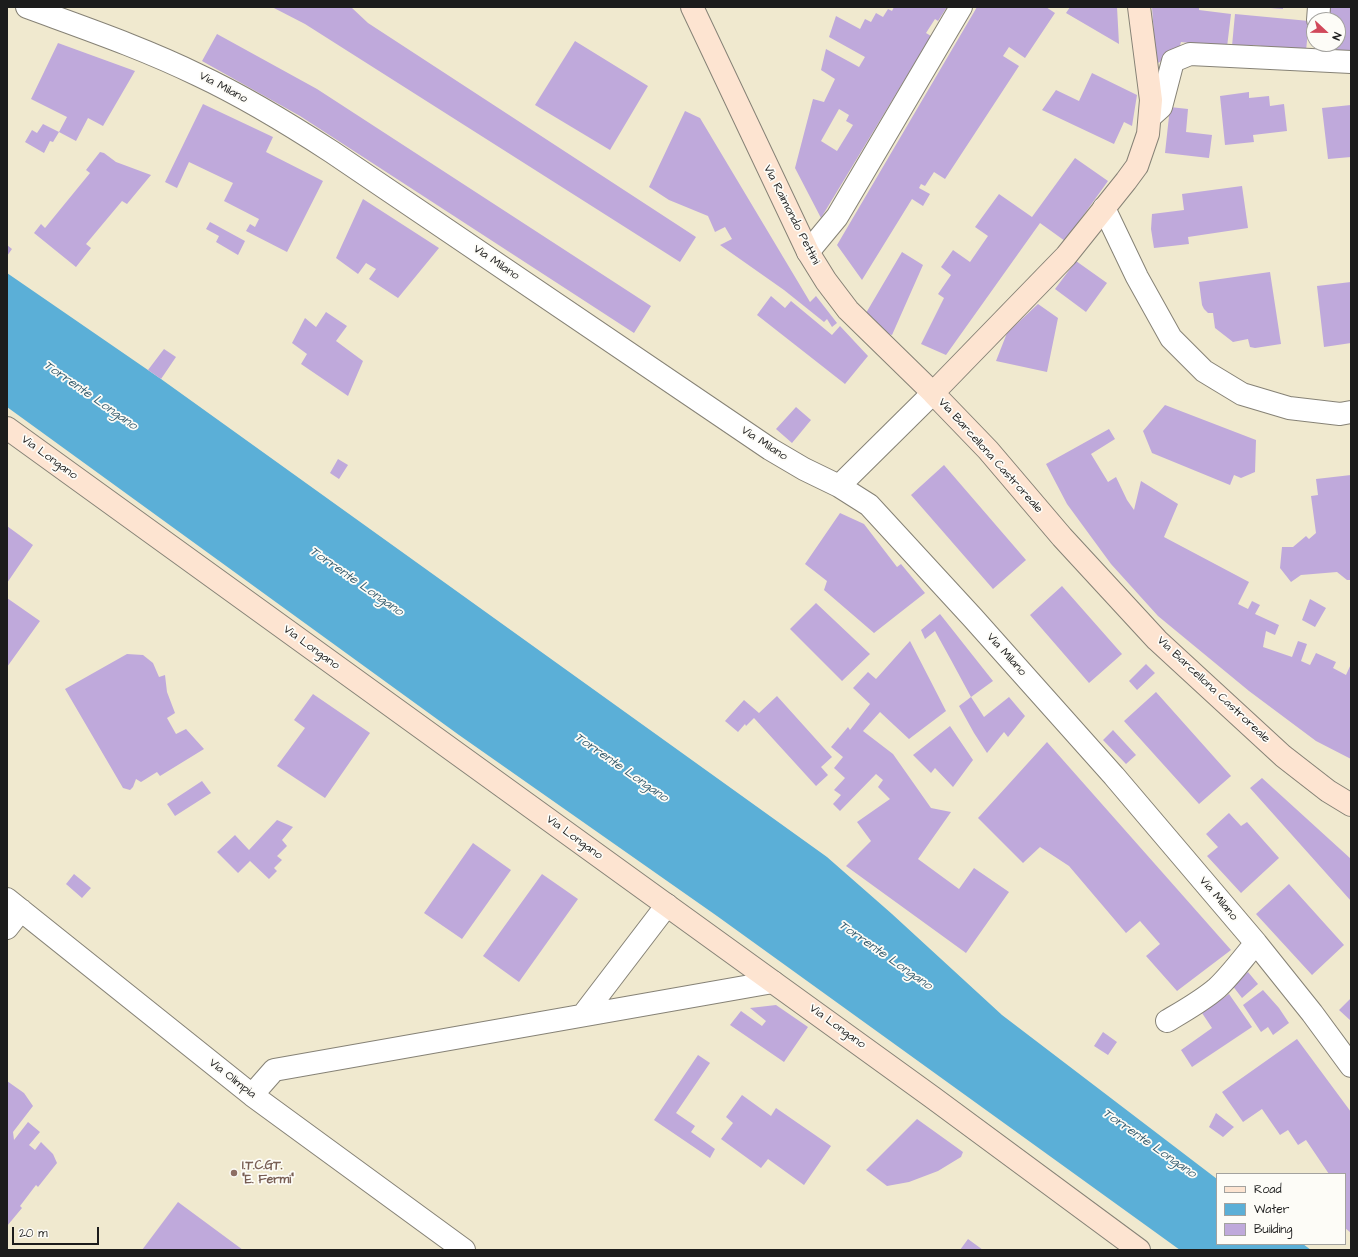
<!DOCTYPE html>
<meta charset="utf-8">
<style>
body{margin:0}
#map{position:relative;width:1358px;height:1257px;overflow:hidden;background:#f0e9cf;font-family:"Architects Daughter",sans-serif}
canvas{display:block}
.frame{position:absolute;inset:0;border:8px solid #1c1c1c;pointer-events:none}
.legend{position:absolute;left:1216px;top:1173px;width:130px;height:72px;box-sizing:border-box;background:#fdfcf7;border:1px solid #a3a29f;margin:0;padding:5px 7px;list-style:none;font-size:12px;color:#1c1c1c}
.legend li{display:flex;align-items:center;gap:8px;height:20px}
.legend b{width:20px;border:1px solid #a3a29f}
.north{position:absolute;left:1306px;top:12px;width:40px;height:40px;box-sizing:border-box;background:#fdfcf7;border:1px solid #a3a29f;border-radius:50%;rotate:112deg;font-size:11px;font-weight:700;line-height:16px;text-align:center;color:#1c1c1c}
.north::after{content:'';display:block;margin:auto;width:14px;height:18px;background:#d1495b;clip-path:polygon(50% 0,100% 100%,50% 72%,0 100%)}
.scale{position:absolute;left:12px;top:1227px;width:87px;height:18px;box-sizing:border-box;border:2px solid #1c1c1c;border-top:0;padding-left:5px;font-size:12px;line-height:14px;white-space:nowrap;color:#1c1c1c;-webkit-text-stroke:3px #fdfcf7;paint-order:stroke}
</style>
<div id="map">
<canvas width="1358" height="1257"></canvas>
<div class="frame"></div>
<ul class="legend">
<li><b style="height:5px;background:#fde4d1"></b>Road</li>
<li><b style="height:11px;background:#5bafd7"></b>Water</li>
<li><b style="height:11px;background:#bfa9db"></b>Building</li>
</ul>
<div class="north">N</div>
<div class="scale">20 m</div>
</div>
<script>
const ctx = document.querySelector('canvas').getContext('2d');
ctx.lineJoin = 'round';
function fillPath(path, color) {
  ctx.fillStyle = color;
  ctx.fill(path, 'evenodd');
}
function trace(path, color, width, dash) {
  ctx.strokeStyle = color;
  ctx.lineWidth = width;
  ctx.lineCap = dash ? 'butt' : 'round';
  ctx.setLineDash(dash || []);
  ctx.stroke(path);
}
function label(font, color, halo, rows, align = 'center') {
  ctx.font = font + ' "Architects Daughter",sans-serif';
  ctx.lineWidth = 3.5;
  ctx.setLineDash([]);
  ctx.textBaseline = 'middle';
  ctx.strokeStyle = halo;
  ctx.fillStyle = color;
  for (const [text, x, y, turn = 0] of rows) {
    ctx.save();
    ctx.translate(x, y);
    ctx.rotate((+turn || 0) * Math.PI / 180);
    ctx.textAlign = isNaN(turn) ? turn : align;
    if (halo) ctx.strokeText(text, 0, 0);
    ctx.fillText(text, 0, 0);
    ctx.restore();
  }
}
fillPath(new Path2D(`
 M 7,273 L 161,379 L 827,857 L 892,914 L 1002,1015 L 1217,1179 L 1217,1244 L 1303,1244 L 1311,1250 L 1180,1250 L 717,916 L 459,735 L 7,407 Z`), '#5bafd7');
fillPath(new Path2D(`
 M 272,7 L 351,7 L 368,23 L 696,237 L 680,262 L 305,24 Z
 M 894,7 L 947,7 L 938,21 L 935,19 L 926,33 L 931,36 L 821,218 L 795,168 L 813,99 L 824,102 L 835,79 L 821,70 L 826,49 L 859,67 L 865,57 L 829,37 L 836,16 L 860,29 L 865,19 L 871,22 L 876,13 L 883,17 L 888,9 L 892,11 ZM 839,109 L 849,115 L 846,121 L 853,125 L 837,151 L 821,141 Z
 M 977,7 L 1046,7 L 1055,13 L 1025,58 L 1009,47 L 1003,56 L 1019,66 L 945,179 L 934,172 L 925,186 L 921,184 L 919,188 L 930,194 L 923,206 L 912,199 L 862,280 L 837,245 Z
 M 1070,7 L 1117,7 L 1119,44 L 1066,13 Z
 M 1152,7 L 1199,7 L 1199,10 L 1231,14 L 1227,47 L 1181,42 L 1178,52 L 1156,64 Z
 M 1271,7 L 1283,7 L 1283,9 L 1271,8 Z
 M 1325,7 L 1351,7 L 1351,54 L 1321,51 L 1321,44 L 1338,44 L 1338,20 L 1324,20 Z
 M 1235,14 L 1309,21 L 1306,51 L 1253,45 L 1253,48 L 1232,46 Z
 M 217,34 L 317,89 L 651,306 L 634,333 L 300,116 L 202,61 Z
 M 575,41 L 648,86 L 610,150 L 535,105 Z
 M 58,43 L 135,71 L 103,126 L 88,118 L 76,141 L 59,132 L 67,117 L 31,99 Z
 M 1092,73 L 1137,95 L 1132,126 L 1124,122 L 1114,144 L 1042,110 L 1056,90 L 1079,101 Z
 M 1249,92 L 1249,98 L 1269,96 L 1270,106 L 1284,104 L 1287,131 L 1253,135 L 1254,142 L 1225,145 L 1220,96 Z
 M 203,104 L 273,137 L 266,152 L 323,181 L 287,252 L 246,231 L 250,224 L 255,227 L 259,219 L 224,201 L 233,183 L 189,162 L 177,188 L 165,182 Z
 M 1351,105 L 1351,157 L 1328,159 L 1322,108 Z
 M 1170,107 L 1188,109 L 1186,132 L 1212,135 L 1209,158 L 1165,153 Z
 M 685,111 L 700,118 L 810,302 L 816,296 L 837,323 L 832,327 L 827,319 L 824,322 L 784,290 L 720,245 L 732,239 L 725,227 L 715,232 L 708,216 L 669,200 L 649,187 Z
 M 43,124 L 59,132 L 53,142 L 50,141 L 44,153 L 25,142 L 32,130 L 37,133 Z
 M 100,152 L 104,153 L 116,162 L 151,175 L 127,204 L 122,201 L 86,244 L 91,248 L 76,267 L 34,233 L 41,224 L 45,228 L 90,173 L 86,170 Z
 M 1075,158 L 1108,181 L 1065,241 L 1040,223 L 946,355 L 921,344 L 944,298 L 938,294 L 951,275 L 941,267 L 953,250 L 970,262 L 988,236 L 975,227 L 999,194 L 1032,217 Z
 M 1242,186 L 1248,228 L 1188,237 L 1189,244 L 1154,248 L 1151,229 L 1152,214 L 1184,210 L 1182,194 Z
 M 363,199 L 439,248 L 398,298 L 369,279 L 376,269 L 366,263 L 358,274 L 336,258 Z
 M 210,222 L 245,241 L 238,255 L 216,242 L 219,236 L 206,229 Z
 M 7,245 L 12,249 L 7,256 Z
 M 902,252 L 923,265 L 892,335 L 879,331 L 866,313 Z
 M 1076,261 L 1107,283 L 1086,312 L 1055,289 Z
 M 1270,272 L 1281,344 L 1255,348 L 1250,347 L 1248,339 L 1233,342 L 1215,328 L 1213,313 L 1208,313 L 1204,309 L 1202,305 L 1199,282 Z
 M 1351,282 L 1351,343 L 1324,347 L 1317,286 Z
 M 771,296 L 785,308 L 791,301 L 832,335 L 840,326 L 868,356 L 845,384 L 757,315 Z
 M 1038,304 L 1058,318 L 1047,372 L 996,361 L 1007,333 Z
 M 326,312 L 347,326 L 336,341 L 363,361 L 348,396 L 301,364 L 307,354 L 292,343 L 305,318 L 316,327 Z
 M 164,349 L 176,357 L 161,379 L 148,370 Z
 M 1165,405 L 1256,440 L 1255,472 L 1241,478 L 1234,475 L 1230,485 L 1152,453 L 1143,431 Z
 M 796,407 L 811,420 L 792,443 L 776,429 Z
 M 1109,429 L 1115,439 L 1091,454 L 1108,482 L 1116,477 L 1127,500 L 1134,510 L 1141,481 L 1178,504 L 1164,537 L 1249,582 L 1238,604 L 1248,609 L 1252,601 L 1260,605 L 1255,614 L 1279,625 L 1275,635 L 1266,631 L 1263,647 L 1292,657 L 1298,641 L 1307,644 L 1301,661 L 1310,665 L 1316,653 L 1336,662 L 1333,668 L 1346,675 L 1351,664 L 1351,759 L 1316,741 L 1249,691 L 1158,616 L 1111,564 L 1067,504 L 1046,464 Z
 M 338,459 L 348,465 L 339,479 L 330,473 Z
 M 944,465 L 1026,560 L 993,589 L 911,495 Z
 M 1351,475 L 1351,580 L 1347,580 L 1337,572 L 1301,575 L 1291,582 L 1280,568 L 1282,547 L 1293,547 L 1306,536 L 1309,539 L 1316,533 L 1311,496 L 1318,495 L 1316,479 Z
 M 840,513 L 864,524 L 897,567 L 901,564 L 925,593 L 874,633 L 824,590 L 827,581 L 805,564 Z
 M 7,526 L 33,545 L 7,583 Z
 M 1062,586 L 1122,654 L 1089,683 L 1030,615 Z
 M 7,598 L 40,621 L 7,667 Z
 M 1310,599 L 1326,608 L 1315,627 L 1302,620 Z
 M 816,603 L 870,654 L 842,681 L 790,629 Z
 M 940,614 L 993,681 L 971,697 L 984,717 L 1009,697 L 1025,716 L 1008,737 L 1004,732 L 987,753 L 974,733 L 959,706 L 971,697 L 951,660 L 935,631 L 925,639 L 921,630 Z
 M 910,641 L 946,711 L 909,739 L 880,712 L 863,731 L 893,754 L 931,808 L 951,812 L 918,859 L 959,889 L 974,868 L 1009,892 L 966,953 L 846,866 L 871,841 L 857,822 L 890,799 L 878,787 L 883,780 L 876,774 L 840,811 L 833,804 L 841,795 L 834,790 L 845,778 L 834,768 L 843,757 L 831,747 L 848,727 L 850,730 L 870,704 L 853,688 L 868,672 L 876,679 Z
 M 127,654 L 143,655 L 153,663 L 159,677 L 165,675 L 167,692 L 175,713 L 167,718 L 176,734 L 186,729 L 204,749 L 160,776 L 157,772 L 141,782 L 136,779 L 133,787 L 130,790 L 123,788 L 65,689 Z
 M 1146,664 L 1155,673 L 1137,690 L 1129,681 Z
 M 1156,692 L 1231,776 L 1199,804 L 1124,721 Z
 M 313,694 L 370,733 L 325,798 L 277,766 L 305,728 L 294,720 Z
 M 777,696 L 832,757 L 821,767 L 828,775 L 816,786 L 754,718 L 746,726 L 745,724 L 738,732 L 725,721 L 744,700 L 759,713 Z
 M 950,726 L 973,760 L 953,787 L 935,768 L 931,773 L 913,755 Z
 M 1113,730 L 1136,755 L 1126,764 L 1103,740 Z
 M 1047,742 L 1231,950 L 1177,991 L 1146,956 L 1160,944 L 1140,921 L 1126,933 L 1069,866 L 1040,847 L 1023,863 L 978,818 Z
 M 1262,778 L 1351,859 L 1351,901 L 1250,788 Z
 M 202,781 L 211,793 L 175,816 L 167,804 Z
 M 1229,813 L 1241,826 L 1247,822 L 1279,858 L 1241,893 L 1207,856 L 1218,847 L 1206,834 Z
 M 277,820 L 293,827 L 282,840 L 287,846 L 277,856 L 282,860 L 274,868 L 277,871 L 269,879 L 250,861 L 238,873 L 217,852 L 235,835 L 249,850 Z
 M 473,843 L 511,870 L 462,939 L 424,913 Z
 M 74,874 L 91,888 L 82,898 L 66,884 Z
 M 542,874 L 578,899 L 519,982 L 483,956 Z
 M 1289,884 L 1344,945 L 1312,975 L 1256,914 Z
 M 1248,972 L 1258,984 L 1242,998 L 1232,985 Z
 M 1263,990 L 1279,1008 L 1289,1023 L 1273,1035 L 1268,1027 L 1261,1032 L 1243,1005 Z
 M 1229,994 L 1252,1027 L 1192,1067 L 1181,1050 L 1212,1028 L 1202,1013 Z
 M 1351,998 L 1351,1021 L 1339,1010 Z
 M 776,1005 L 808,1027 L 784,1062 L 730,1025 L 741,1011 L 762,1026 L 766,1021 L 750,1008 Z
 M 1103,1032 L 1117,1042 L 1108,1055 L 1094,1046 Z
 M 1297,1039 L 1351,1112 L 1351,1233 L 1345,1228 L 1345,1174 L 1329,1174 L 1306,1140 L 1298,1145 L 1288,1130 L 1280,1135 L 1262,1109 L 1243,1122 L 1222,1092 Z
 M 698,1055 L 710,1063 L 676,1113 L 695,1126 L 691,1132 L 715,1149 L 710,1158 L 654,1120 Z
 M 7,1081 L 24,1093 L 33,1106 L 13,1132 L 14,1140 L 28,1122 L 40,1132 L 29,1145 L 35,1150 L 41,1142 L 53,1154 L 57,1163 L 38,1187 L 36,1185 L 20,1206 L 22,1208 L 7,1226 Z
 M 742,1095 L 771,1116 L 776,1108 L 831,1146 L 804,1185 L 768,1159 L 761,1168 L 721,1139 L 733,1123 L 726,1117 Z
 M 1216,1113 L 1234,1127 L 1223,1137 L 1209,1127 Z
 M 917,1119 L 963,1152 L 961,1157 L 938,1171 L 909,1182 L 887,1186 L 866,1170 Z
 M 178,1202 L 243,1250 L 142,1250 Z
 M 968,1239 L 983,1250 L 960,1250 Z`), '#bfa9db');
const street = new Path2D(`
 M 27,7 C 84,28 143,48 198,75 C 245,97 289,124 332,152 L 770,449 L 804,469 L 839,486 L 869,505 L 973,618 L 1114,776 L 1256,943 L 1312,1013 L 1351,1066
 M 1318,20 L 1319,7
 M 1151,116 L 1161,107 L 1173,61 L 1190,54 L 1351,62
 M 1104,208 L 1137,277 L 1171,338 L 1204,371 L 1242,394 L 1289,408 L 1340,414 L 1351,412
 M 808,252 L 837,217 L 961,7
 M 839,486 L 933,393
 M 7,899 L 252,1095 L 464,1250
 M 7,928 L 21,910
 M 583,1015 L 667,905
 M 1167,1021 C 1184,1011 1202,1001 1217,988 C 1231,975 1243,958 1256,943
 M 252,1095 L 274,1070 L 773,982`);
const secondary = new Path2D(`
 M 692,7 L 808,252 L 826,281 L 848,310 L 933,393 L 988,450 L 1062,537 L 1157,640 L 1283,756 L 1328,791 L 1351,805
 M 933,393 L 1066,256 L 1126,181 L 1137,166 L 1148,134 L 1151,100 L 1139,7
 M 7,428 L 932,1097 L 1139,1250`);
trace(street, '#868276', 24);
trace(secondary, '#868276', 24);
trace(street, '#fff', 22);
trace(secondary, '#fde4d1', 22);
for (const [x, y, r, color] of [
 [234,1173,4,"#8d6e63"]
]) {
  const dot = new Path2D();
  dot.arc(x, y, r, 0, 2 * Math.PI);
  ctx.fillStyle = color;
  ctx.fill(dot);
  trace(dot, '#fdfcf7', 1.5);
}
label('12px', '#1c1c1c', '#fdfcf7', [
 ["Via Milano",223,88,28],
 ["Via Raimondo Pettini",791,215,63],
 ["Via Milano",496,263,34],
 ["Via Milano",764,444,33],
 ["Via Barcellona Castroreale",990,456,48],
 ["Via Longano",49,458,36],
 ["Via Longano",311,648,36],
 ["Via Milano",1006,655,48],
 ["Via Barcellona Castroreale",1213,690,43],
 ["Via Longano",574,838,36],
 ["Via Milano",1218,899,50],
 ["Via Longano",837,1027,36],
 ["Via Olimpia",232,1079,38]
]);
label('bold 12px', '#785e54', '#fdfcf7', [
 ["I.T.C.GT.",242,1166],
 ["“E. Fermi\"",242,1180]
], 'left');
label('italic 13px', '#385e70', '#fdfcf7', [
 ["Torrente Longano",90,396,35],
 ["Torrente Longano",356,582,35],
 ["Torrente Longano",621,768,35],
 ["Torrente Longano",885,956,35],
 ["Torrente Longano",1149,1144,35]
]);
</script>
